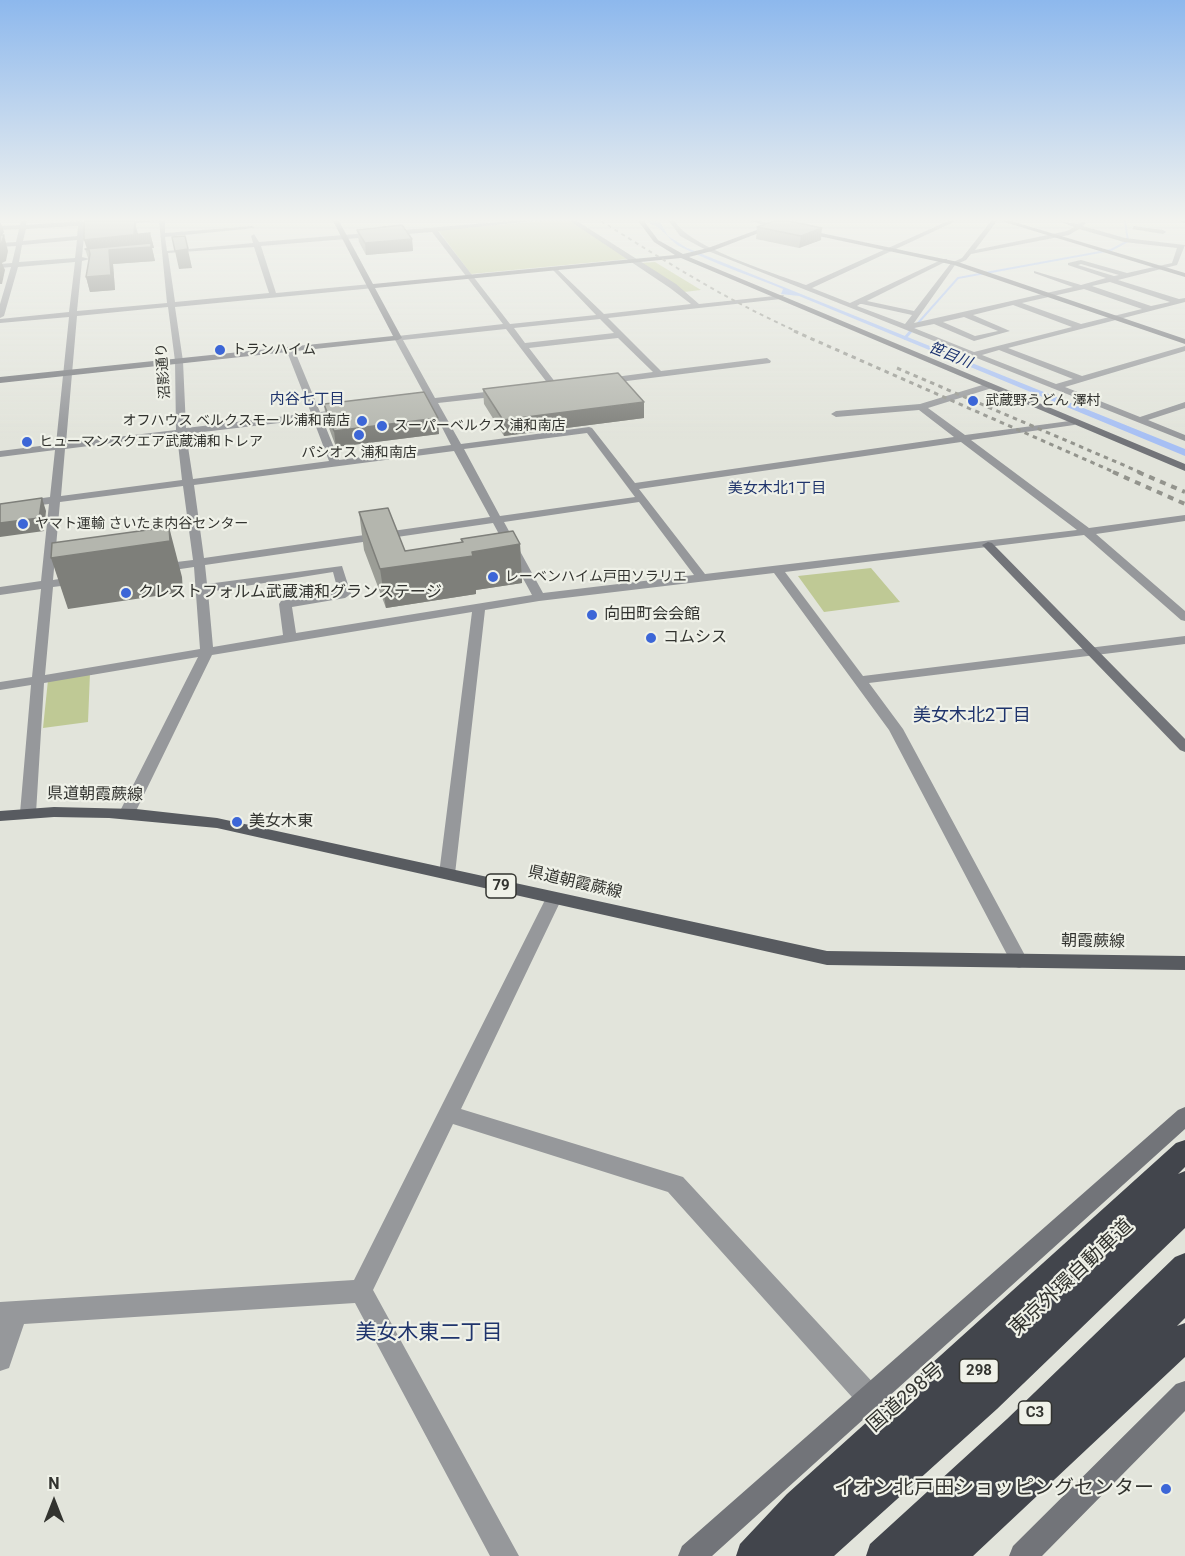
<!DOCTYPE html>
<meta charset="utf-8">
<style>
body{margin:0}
#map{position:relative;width:1185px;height:1556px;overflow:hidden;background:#e2e4db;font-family:Roboto,sans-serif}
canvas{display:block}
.north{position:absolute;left:24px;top:1472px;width:60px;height:60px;-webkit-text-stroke:4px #eff1e8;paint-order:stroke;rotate:0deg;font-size:16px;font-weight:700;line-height:24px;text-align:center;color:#32332f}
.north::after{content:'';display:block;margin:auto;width:21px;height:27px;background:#32332f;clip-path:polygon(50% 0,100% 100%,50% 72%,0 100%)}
</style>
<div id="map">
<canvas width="1185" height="1556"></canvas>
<div class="north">N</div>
</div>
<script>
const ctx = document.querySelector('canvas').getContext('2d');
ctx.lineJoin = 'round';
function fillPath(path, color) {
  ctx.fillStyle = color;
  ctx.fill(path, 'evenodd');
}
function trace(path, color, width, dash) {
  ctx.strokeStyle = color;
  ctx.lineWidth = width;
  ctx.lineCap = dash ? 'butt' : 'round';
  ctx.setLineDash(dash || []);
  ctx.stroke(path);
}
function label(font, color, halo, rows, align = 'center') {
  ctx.font = font + ' Roboto,"Noto Sans JP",sans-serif';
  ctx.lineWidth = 4.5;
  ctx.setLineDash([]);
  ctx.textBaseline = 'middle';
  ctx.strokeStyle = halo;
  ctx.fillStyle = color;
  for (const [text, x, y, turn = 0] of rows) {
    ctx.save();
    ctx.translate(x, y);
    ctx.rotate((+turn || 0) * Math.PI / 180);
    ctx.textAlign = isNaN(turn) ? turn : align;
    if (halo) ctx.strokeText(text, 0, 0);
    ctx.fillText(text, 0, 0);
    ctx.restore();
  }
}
fillPath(new Path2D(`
 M 543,221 L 571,221 L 628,259 L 471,274 L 438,230 Z
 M 655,262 L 701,290 L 684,292 L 641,263 Z
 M 871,568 L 900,602 L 824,612 L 798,576 Z
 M 90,673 L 88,722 L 43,728 L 48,680 Z`), '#bfc995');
fillPath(new Path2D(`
 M 649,221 L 660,222 L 668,236 L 687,248 L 1185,449 L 1185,456 L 799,296 L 781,294 L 783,289 C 748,275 713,263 679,246 C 669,240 661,226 650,224 Z`), '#a6bff4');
trace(new Path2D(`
 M 910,332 L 958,278 L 1111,250 L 1128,241 L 1125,221`), '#a6bff4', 2);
trace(new Path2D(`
 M 905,338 L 911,331`), '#a6bff4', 3);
fillPath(new Path2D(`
 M 21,221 L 27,221 L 26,225 L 79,221 L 92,224 L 85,226 L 82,257 L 90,259 L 82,261 L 77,311 L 167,303 L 159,221 L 165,221 L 165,233 L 252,226 L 255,228 L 165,237 L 167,251 L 253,243 L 251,236 L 254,234 L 259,242 L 511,221 L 535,221 L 438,231 L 510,324 L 596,315 L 553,270 L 555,267 L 604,314 L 691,304 L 670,288 L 570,221 L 577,221 L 676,284 L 699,304 L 784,295 L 781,299 L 608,318 L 661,371 L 767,358 L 771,361 L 770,363 L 603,384 L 599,381 L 600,379 L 653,372 L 618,338 L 529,348 L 559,387 L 555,390 L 552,389 L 506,329 L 403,340 L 435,398 L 502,390 L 506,393 L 502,396 L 438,403 L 461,444 L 589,427 L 592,428 L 635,483 L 954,437 L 919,410 L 836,417 L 831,414 L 836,411 L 920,404 L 989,383 L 992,384 L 992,388 L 928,408 L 965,435 L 1077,420 L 1079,422 L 1074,425 L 971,440 L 1089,528 L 1185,515 L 1185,521 L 1096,534 L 1185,611 L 1185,621 L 1181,620 L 1084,535 L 785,572 L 863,676 L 1185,636 L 1185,644 L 869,683 L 903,729 L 1028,961 L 1025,966 L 1019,968 L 1013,966 L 889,730 L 774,573 L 539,601 L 485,610 L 455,874 L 453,878 L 441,878 L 439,874 L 472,612 L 212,655 L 135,813 L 127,818 L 119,813 L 198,657 L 44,683 L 36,813 L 33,817 L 23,817 L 20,813 L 31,685 L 0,690 L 0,682 L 32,677 L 41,589 L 0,595 L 0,587 L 41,581 L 49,504 L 0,510 L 0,504 L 50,497 L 55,450 L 0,457 L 0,451 L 56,444 L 69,317 L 0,323 L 0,319 L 69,312 L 75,262 L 18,267 L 4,316 L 0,318 L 0,304 L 11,267 L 0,268 L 0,264 L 12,263 L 16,246 L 0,247 L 0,243 L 16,242 L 19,229 L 0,230 L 0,226 L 20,225 ZM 78,226 L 77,236 L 23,241 L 26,229 ZM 432,232 L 503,324 L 398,336 L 394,338 L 427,399 L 405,404 L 410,407 L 430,404 L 451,445 L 339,460 L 322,418 L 349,412 L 344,409 L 320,412 L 294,349 L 290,347 L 286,349 L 311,413 L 186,428 L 183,361 L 175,307 L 374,288 L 371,284 L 276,293 L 261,246 ZM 77,240 L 75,258 L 19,262 L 22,245 ZM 254,247 L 269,293 L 175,302 L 168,253 ZM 168,307 L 175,361 L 176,430 L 66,443 L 77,316 ZM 600,319 L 614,333 L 525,343 L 514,328 ZM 313,419 L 329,461 L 193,479 L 186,434 ZM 587,433 L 635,497 L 500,516 L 464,449 ZM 177,435 L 182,480 L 61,496 L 65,449 ZM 961,442 L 1077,530 L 705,574 L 639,489 ZM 454,451 L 490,517 L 204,558 L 194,485 ZM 183,486 L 193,560 L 160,564 L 154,568 L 160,572 L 194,567 L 200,649 L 45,675 L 53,587 L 77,584 L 83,580 L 77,576 L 53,580 L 60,502 ZM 639,502 L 694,575 L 543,593 L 504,522 ZM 493,523 L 532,595 L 296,633 L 292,607 L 345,598 L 351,594 L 342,566 L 207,584 L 205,565 ZM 333,572 L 338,591 L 281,601 L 279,604 L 283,635 L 213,647 L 208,592 Z
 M 119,221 L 158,221 L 116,225 L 113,223 Z
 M 669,221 L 675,221 C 688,247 777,274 806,285 L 948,221 L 956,221 L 812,288 L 850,303 L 943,259 L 947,259 L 947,261 L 867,301 L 914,311 L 951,263 L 962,258 L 991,221 L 997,221 L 975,250 L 1067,231 L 1074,227 L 1058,221 L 1078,224 L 1083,221 L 1086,223 L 1083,226 L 1125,238 L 1185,245 L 1177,265 L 1118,280 L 1179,299 L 1185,298 L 1185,302 L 1008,348 L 1082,376 L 1185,346 L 1185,351 L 1065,387 L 1140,417 L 1185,402 L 1185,408 L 1148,420 L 1185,435 L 1185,441 L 708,251 L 680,236 ZM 1079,229 L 1124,242 L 1177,248 L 1172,263 L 1127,273 L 1081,260 L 1068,263 L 1068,265 L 1106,278 L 1081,285 L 1034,271 L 1034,273 L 1073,287 L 914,323 L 955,265 L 966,260 L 971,254 L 1069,235 ZM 1081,264 L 1119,275 L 1114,276 L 1078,265 ZM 1110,282 L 1170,302 L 1151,306 L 1092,286 ZM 1084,289 L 1142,309 L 1081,324 L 1022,303 ZM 860,304 L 862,304 L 912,315 L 905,324 L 857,306 ZM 1013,305 L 1072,327 L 974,352 L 914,328 L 934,324 L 974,341 L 1010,331 L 973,315 ZM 964,317 L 998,331 L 975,336 L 943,322 ZM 999,350 L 1073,379 L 1056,384 L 982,355 Z
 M 750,221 L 761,221 L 778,226 L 775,228 Z
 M 1180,221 L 1185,221 L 1185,223 L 1181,222 Z
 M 1134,226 L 1163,230 L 1166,232 L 1163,234 L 1132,229 Z
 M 554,892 L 560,894 L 562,898 L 461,1109 L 683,1177 L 878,1388 L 881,1397 L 878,1406 L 869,1409 L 860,1406 L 668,1192 L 453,1124 L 373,1290 L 519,1556 L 490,1556 L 355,1303 L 24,1324 L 9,1368 L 0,1371 L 0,1302 L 354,1280 L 546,898 L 548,894 Z`), '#96989b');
fillPath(new Path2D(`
 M 333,221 L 339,221 L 373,284 L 675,255 L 654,242 L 638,221 L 644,221 L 658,240 L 683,254 L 708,248 L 781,221 L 790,221 L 712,251 L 689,257 L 1185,464 L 1185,471 L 681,258 L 375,288 L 402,338 L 398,340 L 0,383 L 0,377 L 393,336 Z
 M 1001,221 L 1011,221 L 1185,273 L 1185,277 Z
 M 802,229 L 958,262 L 1185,339 L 1185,344 L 954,265 L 800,232 Z
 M 988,542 L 992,543 L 1185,739 L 1185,752 L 1180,750 L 984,547 L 982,545 Z
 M 1185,1107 L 1185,1129 L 712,1556 L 678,1556 L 682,1546 L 1178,1110 Z
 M 1185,1381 L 1185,1411 L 1042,1556 L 1009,1556 L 1013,1546 L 1176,1384 Z`), '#727479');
fillPath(new Path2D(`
 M 54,807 L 136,809 L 217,818 L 827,951 L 1185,956 L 1185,970 L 827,965 L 217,828 L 109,818 L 54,817 L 0,821 L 0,811 Z`), '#585b60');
fillPath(new Path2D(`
 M 1185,1140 L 1185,1167 L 1178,1174 L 1185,1171 L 1185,1228 L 997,1409 L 834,1556 L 736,1556 L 740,1544 L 787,1494 L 1176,1143 Z
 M 1185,1253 L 1185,1318 L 1177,1326 L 1185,1323 L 1185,1357 L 973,1556 L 866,1556 L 870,1544 L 1007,1419 L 1175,1257 Z`), '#42454c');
trace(new Path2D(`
 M 601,221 C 665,261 728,301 798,332`), '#93948d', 2, [4, 4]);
trace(new Path2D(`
 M 794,331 L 1116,473
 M 897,368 L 1142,473`), '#93948d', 3, [4.5, 4.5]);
trace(new Path2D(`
 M 1113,472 L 1185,504
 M 1138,472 L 1185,492`), '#93948d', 4, [6, 6]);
fillPath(new Path2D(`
 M 757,227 L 821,240 L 799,248 L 756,239 Z
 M 357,230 L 412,239 L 413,251 L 366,255 L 359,242 Z
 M 138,233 L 138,234 L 150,233 L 154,248 L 152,248 L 155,261 L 113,264 L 115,290 L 90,292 L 86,277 L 89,261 L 85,249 Z
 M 483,389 L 644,418 L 504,436 L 484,404 Z
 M 324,404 L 439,434 L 336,447 L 326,420 Z
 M 359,512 L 405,551 L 462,542 L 461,539 L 520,544 L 522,583 L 476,590 L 476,594 L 386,608 L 364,550 Z`), '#9b9d96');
fillPath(new Path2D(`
 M 0,221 L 4,232 L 0,239 Z
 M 135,221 L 138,235 L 150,233 L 154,248 L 152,248 L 155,261 L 113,264 L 115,290 L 90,292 L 86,277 L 111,275 L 89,250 L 87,249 L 84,240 Z
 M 822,228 L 821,240 L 799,248 L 801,236 Z
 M 4,235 L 8,251 L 6,261 L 2,263 L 5,270 L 2,284 L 0,284 L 0,246 Z
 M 185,236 L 192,268 L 179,269 L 175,251 Z
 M 412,239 L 413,251 L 366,255 L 365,243 Z
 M 644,402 L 644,418 L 504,436 L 503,420 Z
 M 438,418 L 439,434 L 336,447 L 334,431 Z
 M 42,498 L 46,511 L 44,531 L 0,537 L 0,523 Z
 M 169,527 L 182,577 L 183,592 L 68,609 L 51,558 Z
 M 520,544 L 522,583 L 476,590 L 476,594 L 386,608 L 380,569 L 472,552 Z`), '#7e7f7a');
const building = new Path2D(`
 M 84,221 L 135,221 L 134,235 L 150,233 L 84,240 Z
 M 774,221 L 789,221 L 822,228 L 801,236 L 757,227 Z
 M 402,225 L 412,239 L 365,243 L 357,230 Z
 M 0,235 L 4,235 L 1,245 L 0,246 Z
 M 185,236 L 188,249 L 175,251 L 172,237 Z
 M 151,243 L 151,247 L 109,250 L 111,275 L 86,277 L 90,254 L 89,250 L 85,249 Z
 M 618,373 L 644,402 L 503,420 L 483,389 Z
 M 424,392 L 438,418 L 334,431 L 324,404 Z
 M 42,498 L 39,518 L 0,523 L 0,504 Z
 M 388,508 L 405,551 L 463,542 L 461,539 L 513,531 L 520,544 L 472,552 L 473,556 L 380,569 L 359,512 Z
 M 169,527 L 170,541 L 51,558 L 52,543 Z`);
fillPath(building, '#b4b6ae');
trace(building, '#7e7f7a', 1.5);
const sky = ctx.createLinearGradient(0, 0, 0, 439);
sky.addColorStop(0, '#8db8ed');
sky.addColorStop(0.5, '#f2f3ef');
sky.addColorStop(1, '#f2f3ef00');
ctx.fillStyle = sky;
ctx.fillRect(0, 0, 1185, 439);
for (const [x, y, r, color] of [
 [220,350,6,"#3c66d7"],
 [973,401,6,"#3c66d7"],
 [362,421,6,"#3c66d7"],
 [382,426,6,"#3c66d7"],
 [359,435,6,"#3c66d7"],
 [27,442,6,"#3c66d7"],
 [23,524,6,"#3c66d7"],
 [493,577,6,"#3c66d7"],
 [126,593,6,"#3c66d7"],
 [592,615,6,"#3c66d7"],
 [651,638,6,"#3c66d7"],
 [237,822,6,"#3c66d7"],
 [1166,1489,6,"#3c66d7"]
]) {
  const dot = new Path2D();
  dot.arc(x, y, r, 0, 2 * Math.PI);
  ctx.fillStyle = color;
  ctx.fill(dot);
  trace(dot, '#eff1e8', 2);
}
label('14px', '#32332f', '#eff1e8', [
 ["トランハイム",232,350],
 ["武蔵野うどん 澤村",985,401],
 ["オフハウス ベルクスモール浦和南店",350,421,"right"],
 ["スーパーベルクス 浦和南店",394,426],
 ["ヒューマンスクエア武蔵浦和トレア",39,442],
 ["パシオス 浦和南店",359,453,"center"],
 ["ヤマト運輸 さいたま内谷センター",35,524],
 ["レーベンハイム戸田ソラリエ",505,577]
], 'left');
label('14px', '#32332f', '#eff1e8', [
 ["沼影通り",164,371,-94]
]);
label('italic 15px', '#1b3270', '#eff1e8', [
 ["笹目川",950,356,22]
]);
label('15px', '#1f346c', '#eff1e8', [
 ["内谷七丁目",307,400],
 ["美女木北1丁目",777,489]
]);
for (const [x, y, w] of [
 [501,886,30],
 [979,1371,39],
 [1035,1413,33]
]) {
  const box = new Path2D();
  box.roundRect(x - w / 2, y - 12, w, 24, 4.5);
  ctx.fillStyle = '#eff1e8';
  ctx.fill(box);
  trace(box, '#32332f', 1.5);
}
label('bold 15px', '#32332f', null, [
 ["79",501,886],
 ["298",979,1371],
 ["C3",1035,1413]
]);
label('16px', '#32332f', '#eff1e8', [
 ["クレストフォルム武蔵浦和グランステージ",138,593],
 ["向田町会会館",604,615],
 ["コムシス",663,638],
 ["美女木東",249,822]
], 'left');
label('16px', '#32332f', '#eff1e8', [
 ["県道朝霞蕨線",95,795,1],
 ["県道朝霞蕨線",575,883,13],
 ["朝霞蕨線",1093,942,1]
]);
label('18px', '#1f346c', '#eff1e8', [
 ["美女木北2丁目",972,716]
]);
label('20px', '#32332f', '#eff1e8', [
 ["東京外環自動車道",1072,1278,-43],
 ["国道298号",906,1398,-41]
]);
label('20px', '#32332f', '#eff1e8', [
 ["イオン北戸田ショッピングセンター",1154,1489]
], 'right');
label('21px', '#1f346c', '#eff1e8', [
 ["美女木東二丁目",429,1334]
]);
</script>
